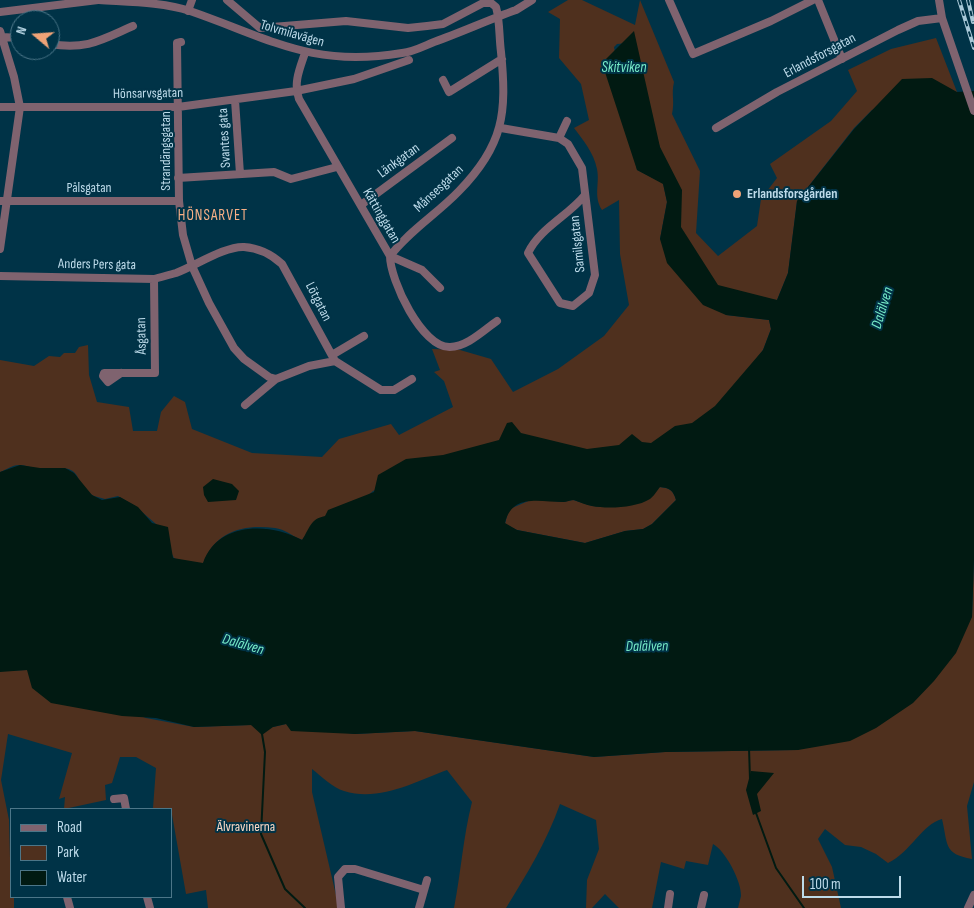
<!DOCTYPE html>
<meta charset="utf-8">
<style>
body{margin:0}
#map{position:relative;width:974px;height:908px;overflow:hidden;background:#003347;font-family:"Sofia Sans Condensed",sans-serif}
canvas{display:block}
.legend{position:absolute;left:10px;top:808px;width:162px;height:90px;box-sizing:border-box;background:#003347;border:1px solid #4c7688;margin:0;padding:6px 9px;list-style:none;font-size:15px;color:#bddbea}
.legend li{display:flex;align-items:center;gap:10px;height:25px}
.legend b{width:25px;border:1px solid #4c7688}
.north{position:absolute;left:10px;top:10px;width:50px;height:50px;box-sizing:border-box;background:#003347;border:1px solid #4c7688;border-radius:50%;rotate:288deg;font-size:14px;font-weight:700;line-height:20px;text-align:center;color:#bddbea}
.north::after{content:'';display:block;margin:auto;width:18px;height:22px;background:#efa377;clip-path:polygon(50% 0,100% 100%,50% 72%,0 100%)}
.scale{position:absolute;left:802px;top:876px;width:99px;height:22px;box-sizing:border-box;border:2px solid #bddbea;border-top:0;padding-left:6px;font-size:15px;line-height:18px;white-space:nowrap;color:#bddbea;-webkit-text-stroke:4px #003347;paint-order:stroke}
</style>
<div id="map">
<canvas width="974" height="908"></canvas>
<ul class="legend">
<li><b style="height:6px;background:#7f636f"></b>Road</li>
<li><b style="height:14px;background:#4f301e"></b>Park</li>
<li><b style="height:14px;background:#011a12"></b>Water</li>
</ul>
<div class="north">N</div>
<div class="scale">100 m</div>
</div>
<script>
const ctx = document.querySelector('canvas').getContext('2d');
ctx.lineJoin = 'round';
function fillPath(path, color) {
  ctx.fillStyle = color;
  ctx.fill(path, 'evenodd');
}
function trace(path, color, width, dash) {
  ctx.strokeStyle = color;
  ctx.lineWidth = width;
  ctx.lineCap = dash ? 'butt' : 'round';
  ctx.setLineDash(dash || []);
  ctx.stroke(path);
}
function label(font, color, halo, rows, align = 'center') {
  ctx.font = font + ' "Sofia Sans Condensed",sans-serif';
  ctx.lineWidth = 4;
  ctx.setLineDash([]);
  ctx.textBaseline = 'middle';
  ctx.strokeStyle = halo;
  ctx.fillStyle = color;
  for (const [text, x, y, turn = 0] of rows) {
    ctx.save();
    ctx.translate(x, y);
    ctx.rotate((+turn || 0) * Math.PI / 180);
    ctx.textAlign = isNaN(turn) ? turn : align;
    if (halo) ctx.strokeText(text, 0, 0);
    ctx.fillText(text, 0, 0);
    ctx.restore();
  }
}
fillPath(new Path2D(`
 M 568,0 L 582,0 L 635,25 L 640,0 L 674,82 C 671,95 675,101 672,114 L 700,171 L 696,233 L 718,256 L 757,226 L 761,199 L 777,178 L 770,164 L 831,121 L 857,91 L 848,70 L 891,49 L 936,38 L 957,92 L 872,110 L 854,128 L 797,201 L 788,273 L 777,300 L 726,296 L 684,251 L 662,154 L 628,43 L 617,44 L 614,47 L 637,170 L 663,183 L 667,202 L 660,239 L 726,315 L 769,320 L 771,329 L 763,350 L 716,412 L 654,446 L 617,446 L 578,451 L 500,441 L 373,491 L 315,542 C 311,541 305,541 300,539 C 292,536 285,529 275,528 C 243,524 215,531 203,564 L 195,568 L 174,558 L 156,524 L 135,506 L 118,496 L 105,499 L 94,496 L 82,489 C 76,463 64,468 42,469 C 34,470 26,464 19,465 C 12,465 6,470 0,472 L 0,360 L 34,366 L 49,356 L 60,357 L 64,353 L 75,353 L 79,347 L 88,345 L 89,375 L 97,402 L 129,407 L 133,431 L 157,431 L 161,412 L 174,396 L 185,402 L 192,429 L 252,453 L 322,457 L 339,439 L 391,424 L 399,435 L 453,407 L 444,381 L 434,372 L 440,370 L 432,349 L 460,350 L 491,359 L 513,392 L 558,369 L 604,336 L 629,305 L 620,254 L 619,200 L 602,210 C 593,196 600,184 597,169 C 594,153 583,140 574,128 L 589,120 L 581,84 L 559,58 L 560,19 L 548,12 Z
 M 659,487 C 670,488 673,490 676,500 L 652,524 L 643,529 L 625,531 L 585,543 L 517,530 L 505,524 L 508,512 L 512,508 L 533,499 L 563,502 L 573,500 L 592,506 L 606,507 L 637,503 Z
 M 974,559 L 974,782 L 967,806 L 972,859 C 943,854 948,844 942,819 C 922,824 911,852 888,863 L 876,854 L 861,847 L 845,845 L 825,829 L 818,839 L 832,867 L 841,908 L 738,908 C 739,904 740,900 741,896 C 742,882 725,850 713,844 L 708,865 L 686,861 L 684,869 L 661,862 L 652,908 L 619,908 L 605,894 L 592,908 L 586,908 L 587,880 L 599,849 L 596,820 L 560,804 C 547,841 527,874 506,908 L 454,908 C 461,873 463,837 472,802 L 447,770 C 415,782 379,802 344,791 C 333,788 321,776 312,769 L 312,792 L 339,908 L 208,908 L 206,890 L 186,894 L 171,809 L 153,808 L 156,768 L 136,757 L 120,757 L 112,783 L 105,785 L 106,800 L 64,809 L 65,797 L 59,799 L 72,753 L 8,734 L 1,780 L 9,820 L 11,897 L 14,897 L 14,908 L 0,908 L 0,671 L 27,670 L 146,718 L 194,727 L 251,725 L 273,727 L 286,724 L 355,734 L 415,731 L 594,757 L 665,752 L 798,750 L 972,617 Z`), '#4f301e');
fillPath(new Path2D(`
 M 634,31 L 660,147 L 682,190 L 681,227 L 718,285 L 777,300 L 788,273 L 797,201 L 854,129 L 902,79 L 932,78 L 957,92 L 974,91 L 974,559 L 972,617 L 956,653 L 934,681 L 913,703 L 876,728 L 850,741 L 798,750 L 665,752 L 594,757 L 415,731 L 355,734 L 291,731 L 286,724 L 273,727 L 262,735 L 251,725 L 194,727 L 156,718 L 122,716 L 51,703 L 32,688 L 27,670 L 0,672 L 0,472 L 20,465 L 40,468 L 65,468 L 74,473 L 92,495 L 102,500 L 120,497 L 138,507 L 152,523 L 168,527 L 173,558 L 203,563 C 217,522 269,522 302,540 C 310,528 310,519 325,516 L 328,510 L 374,492 L 378,475 L 406,459 L 443,455 L 499,440 L 507,423 L 512,422 L 521,433 L 587,449 L 619,445 L 632,434 L 642,442 L 651,443 L 675,426 L 692,423 L 715,406 L 763,350 L 771,329 L 769,320 L 726,315 L 703,305 L 667,263 L 660,239 L 667,202 L 663,184 L 637,170 L 602,63 ZM 660,487 C 670,488 673,490 676,500 L 652,524 L 643,529 L 625,531 L 585,543 L 517,530 L 505,523 C 512,493 540,502 563,502 C 567,502 570,500 574,500 C 580,502 586,505 592,506 C 607,509 636,508 650,499 C 653,497 657,491 660,487 Z
 M 213,479 L 232,484 L 239,491 L 236,500 L 208,502 L 204,495 L 203,487 Z
 M 751,771 L 774,773 L 757,794 L 761,811 L 753,815 L 746,790 Z`), '#011a12');
trace(new Path2D(`
 M 262,734 L 265,752 L 261,834 L 285,889 L 305,908
 M 749,748 L 750,779
 M 756,813 L 776,868 L 804,908`), '#011a12', 2);
trace(new Path2D(`
 M 99,0 C 129,2 162,2 190,11 C 271,39 312,68 402,53 C 413,52 424,46 434,42 C 462,32 488,20 516,10 L 532,0
 M 227,0 L 260,28 L 346,21 L 408,28 L 427,26 L 443,24 L 483,3 L 491,3 L 496,7 C 500,21 499,37 501,52 C 507,113 504,145 459,191 C 437,214 410,230 390,256 L 422,270 L 440,288
 M 669,0 L 693,54 L 771,21 L 813,0
 M 818,0 L 842,59
 M 939,0 L 942,18 L 974,111
 M 188,11 L 192,0
 M 0,12 L 98,0
 M 0,31 L 14,77 L 20,107 L 0,249
 M 2,37 L 20,38
 M 181,42 L 177,43 L 179,201 L 183,235 L 192,266 L 209,303 L 234,348 L 244,359 L 269,377 L 276,379 L 309,366 L 335,361
 M 50,44 C 87,50 101,40 133,26
 M 305,53 C 300,68 293,83 299,99 L 390,256 C 390,280 422,348 450,347 C 467,347 484,330 497,321
 M 443,80 L 449,92 L 502,59
 M 235,100 L 240,174
 M 0,107 L 178,107 L 296,91 L 354,79 L 409,60
 M 501,128 L 559,138 L 568,144 L 582,168 L 595,275 L 589,293 L 573,306 L 560,303 L 528,253 C 540,228 568,216 585,195
 M 716,128 L 777,92 L 898,30 L 918,21 L 942,18
 M 559,138 L 567,121
 M 178,178 L 274,172 L 291,179 L 337,167
 M 0,201 L 179,201
 M 361,205 L 452,138
 M 0,276 L 154,279 C 161,277 169,275 176,273 C 195,266 225,246 244,247 C 260,248 271,254 282,264 L 335,361 L 381,390 L 394,390 L 412,379
 M 332,355 L 364,336
 M 121,373 L 108,382 L 103,376 L 104,373 L 155,373 L 154,279
 M 245,405 L 276,379
 M 114,799 L 124,798 L 126,809
 M 67,897 L 70,908
 M 147,897 L 150,908
 M 341,908 L 338,877 L 345,869 L 355,869 L 424,890
 M 419,908 L 427,880
 M 668,908 L 670,894
 M 701,908 L 704,895
 M 968,908 L 974,895`), '#7f636f', 8);
const rail = new Path2D(`
 M 959,0 L 974,48
 M 968,0 L 973,22`);
trace(rail, '#a8c9d8', 4);
trace(rail, '#003347', 2, [5.5]);
for (const [x, y, r, color] of [
 [737,194,5,"#efa377"]
]) {
  const dot = new Path2D();
  dot.arc(x, y, r, 0, 2 * Math.PI);
  ctx.fillStyle = color;
  ctx.fill(dot);
  trace(dot, '#003347', 2);
}
label('14px', '#bddbea', '#003347', [
 ["Tolvmilavägen",292,34,16],
 ["Erlandsforsgatan",820,56,-28],
 ["Hönsarvsgatan",148,94,-1],
 ["Svantes gata",225,138,-93],
 ["Strandängsgatan",166,151,-90],
 ["Länkgatan",399,161,-36],
 ["Pålsgatan",89,188],
 ["Månsesgatan",439,189,-43],
 ["Kättinggatan",381,216,60],
 ["Samilsgatan",578,244,-96],
 ["Anders Pers gata",97,265,1],
 ["Lötgatan",318,302,63],
 ["Åsgatan",142,336,-91]
]);
label('bold 14px', '#bddbea', '#003347', [
 ["Erlandsforsgården",747,194]
], 'left');
label('14px', '#fbd8c4', '#003347', [
 ["Älvravinerna",246,827]
]);
label('italic 15px', '#76eac7', '#003347', [
 ["Skitviken",624,68],
 ["Dalälven",883,308,-73],
 ["Dalälven",243,645,16],
 ["Dalälven",647,647,-1]
]);
ctx.letterSpacing = '1px';
label('15px', '#f6af86', '#003347', [
 ["HÖNSARVET",213,216]
]);
ctx.letterSpacing = '0px';
</script>
